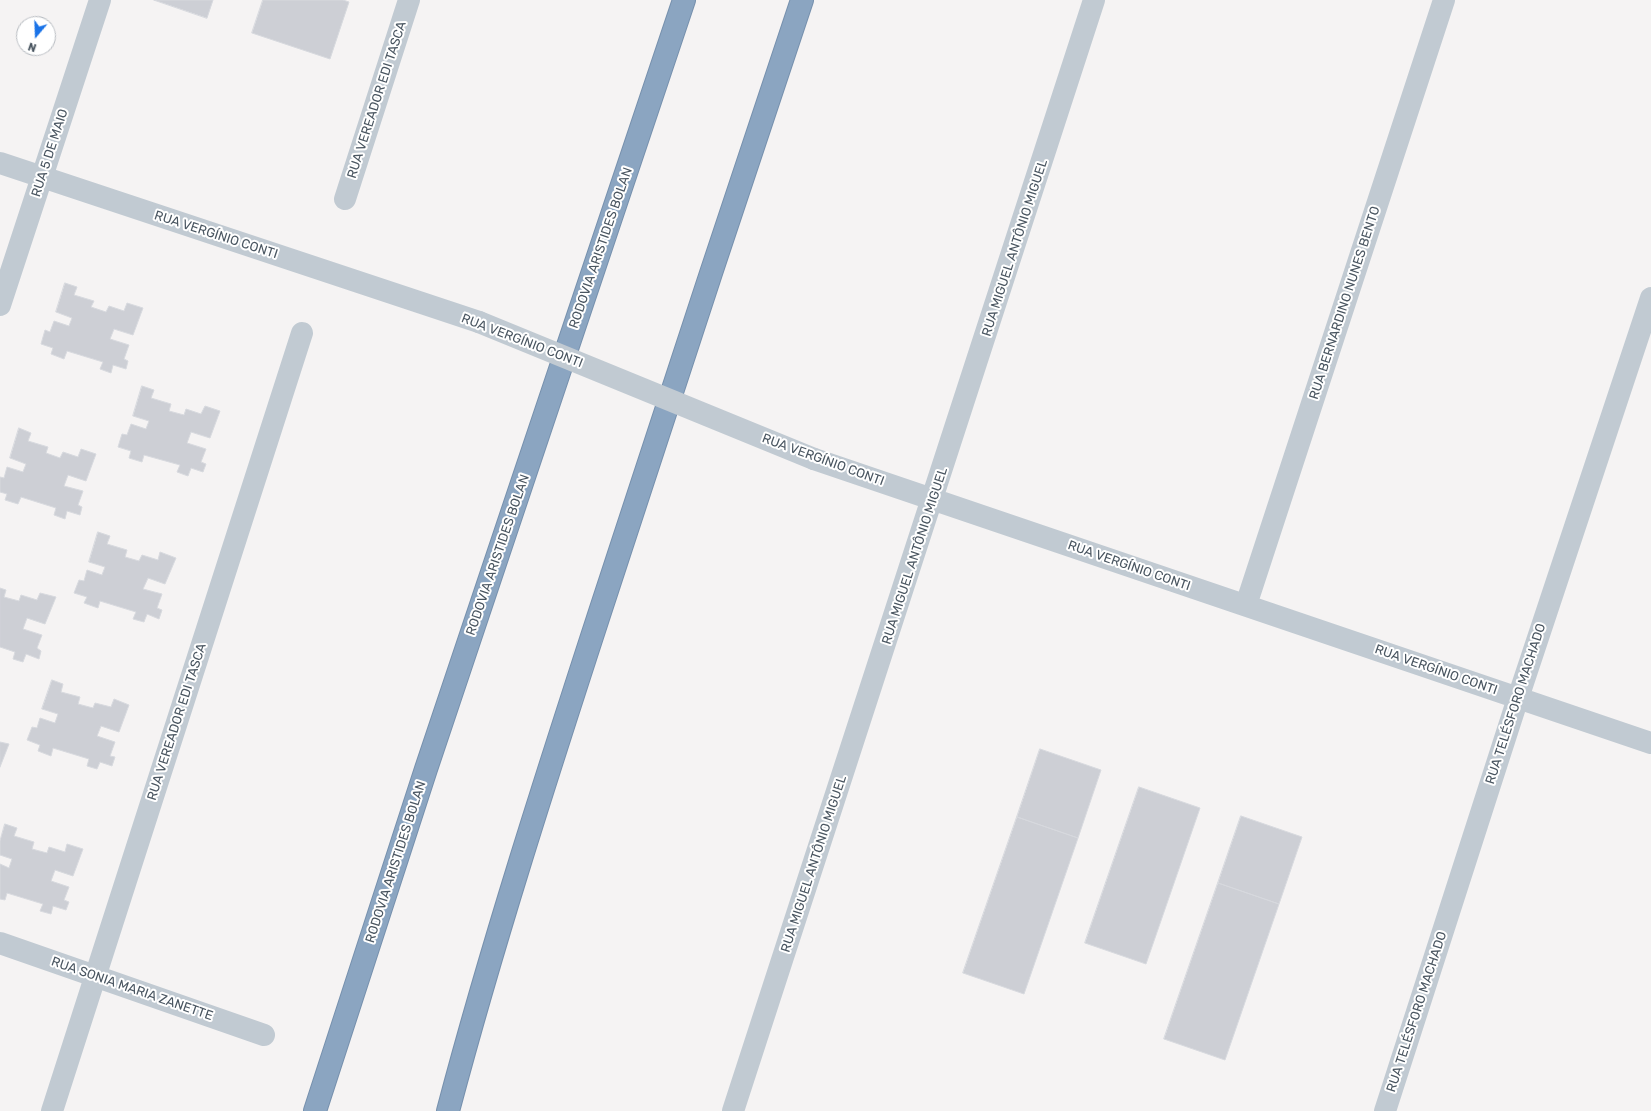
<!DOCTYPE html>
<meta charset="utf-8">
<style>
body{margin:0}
#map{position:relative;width:1651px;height:1111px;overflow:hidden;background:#f5f3f3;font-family:Rubik,sans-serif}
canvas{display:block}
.north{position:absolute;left:16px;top:16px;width:40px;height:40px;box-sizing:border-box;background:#fff;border:1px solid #b7bbc0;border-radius:50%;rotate:199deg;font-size:11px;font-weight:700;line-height:16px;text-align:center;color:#4a5661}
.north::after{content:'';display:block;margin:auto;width:14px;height:18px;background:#1a73e8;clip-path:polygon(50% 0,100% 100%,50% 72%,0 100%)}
</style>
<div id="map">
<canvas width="1651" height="1111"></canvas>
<div class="north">N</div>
</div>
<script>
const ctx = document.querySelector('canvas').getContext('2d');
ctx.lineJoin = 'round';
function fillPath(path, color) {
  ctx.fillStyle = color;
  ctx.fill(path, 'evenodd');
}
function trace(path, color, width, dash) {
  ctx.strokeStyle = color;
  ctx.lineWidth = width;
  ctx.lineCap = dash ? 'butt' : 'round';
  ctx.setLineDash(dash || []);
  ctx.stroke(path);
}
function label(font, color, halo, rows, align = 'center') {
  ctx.font = font + ' Rubik,sans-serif';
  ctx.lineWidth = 4;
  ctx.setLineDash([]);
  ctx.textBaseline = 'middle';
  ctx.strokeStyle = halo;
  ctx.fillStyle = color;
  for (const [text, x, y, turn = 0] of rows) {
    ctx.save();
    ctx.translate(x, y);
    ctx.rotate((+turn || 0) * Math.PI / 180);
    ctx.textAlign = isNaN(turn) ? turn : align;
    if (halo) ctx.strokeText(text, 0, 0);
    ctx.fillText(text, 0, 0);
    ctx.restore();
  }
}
const building = new Path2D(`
 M 154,0 L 213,0 L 207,18 Z
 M 263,0 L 343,0 L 349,2 L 330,59 L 252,33 Z
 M 65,283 L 77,287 L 74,295 L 94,301 L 91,307 L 106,312 L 109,306 L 124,311 L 127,303 L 143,308 L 133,335 L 114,329 L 110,339 L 129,345 L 124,359 L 128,361 L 126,369 L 113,365 L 111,373 L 100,369 L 103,362 L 67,351 L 64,359 L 51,354 L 53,348 L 41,344 L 45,330 L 50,332 L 54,321 L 69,326 L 72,318 L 56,312 Z
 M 142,386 L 154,390 L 151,398 L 171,404 L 169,411 L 184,415 L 186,409 L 201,414 L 205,406 L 220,411 L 210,438 L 191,432 L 187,443 L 206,449 L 201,462 L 206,464 L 203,472 L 191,468 L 188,476 L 177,472 L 180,465 L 144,455 L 142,462 L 129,458 L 131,451 L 118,447 L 122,434 L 127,435 L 131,424 L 146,429 L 149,421 L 133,416 Z
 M 19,428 L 31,433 L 28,441 L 48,447 L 46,453 L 60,458 L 63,452 L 78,457 L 81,449 L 96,454 L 86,481 L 68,475 L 64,486 L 83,491 L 78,505 L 82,507 L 80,515 L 67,511 L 65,519 L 54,515 L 56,508 L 21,497 L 18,504 L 5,500 L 7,494 L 0,492 L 0,477 L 4,478 L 7,467 L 23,472 L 26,464 L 10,458 Z
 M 98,532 L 110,536 L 107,544 L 127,550 L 125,557 L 139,561 L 142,555 L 158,560 L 160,552 L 176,558 L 165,584 L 148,578 L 143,589 L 162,594 L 157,608 L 162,610 L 159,619 L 147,614 L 144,622 L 133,619 L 136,612 L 100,601 L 98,608 L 84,603 L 87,597 L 74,593 L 79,580 L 84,581 L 87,570 L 102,575 L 105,567 L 89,562 Z
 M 0,588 L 6,590 L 4,597 L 19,601 L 21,595 L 37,600 L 40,593 L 56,597 L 45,624 L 27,618 L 23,629 L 42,635 L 37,648 L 41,651 L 39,659 L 26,654 L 23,662 L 13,659 L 15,652 L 0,647 Z
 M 52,680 L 63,684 L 61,692 L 80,697 L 78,704 L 93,708 L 95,703 L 111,707 L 114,699 L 129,705 L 119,732 L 101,726 L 97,736 L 115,742 L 110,756 L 115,757 L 112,766 L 100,762 L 97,769 L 87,766 L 89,759 L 53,748 L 51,756 L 38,751 L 40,745 L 27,740 L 32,727 L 37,728 L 40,718 L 55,723 L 58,714 L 42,709 Z
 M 0,742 L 9,744 L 0,767 Z
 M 1040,749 L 1101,770 L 1078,838 L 1017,817 Z
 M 1139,787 L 1200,808 L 1146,964 L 1085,943 Z
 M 1241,816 L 1302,837 L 1279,904 L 1218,883 Z
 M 1017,817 L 1078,838 L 1024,994 L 963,973 Z
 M 5,824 L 17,828 L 14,836 L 34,842 L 32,849 L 47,853 L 49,847 L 65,852 L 67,844 L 83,849 L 73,876 L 55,870 L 51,881 L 69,887 L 64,900 L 69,902 L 66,910 L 53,906 L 51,914 L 40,911 L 43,904 L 7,893 L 5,900 L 0,899 L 0,864 L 9,868 L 12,859 L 0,855 L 0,841 Z
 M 1218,883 L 1279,904 L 1225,1060 L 1164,1039 Z`);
fillPath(building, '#cdcfd5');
trace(building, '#d7d9de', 1);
const highway = new Path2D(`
 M 315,1111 L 426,769 L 684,0
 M 448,1111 C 492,945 545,781 598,618 C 665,411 733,206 802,0`);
trace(highway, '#7690ad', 24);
trace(new Path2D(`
 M 0,163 L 479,322
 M 345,199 L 409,0
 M 0,305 L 100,0
 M 814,459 L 1651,743
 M 1246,605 L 1444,0
 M 0,943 L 264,1035
 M 52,1111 L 302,333
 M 733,1111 L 1094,0
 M 1385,1111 L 1518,698 L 1651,298`), '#c1cad2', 22);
trace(highway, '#8ba5c1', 22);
trace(new Path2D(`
 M 479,322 L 814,459`), '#c1cad2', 22);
label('13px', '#4a5661', '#fff', [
 ["RUA VEREADOR EDI TASCA",377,100,-72],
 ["RUA 5 DE MAIO",50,153,-72],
 ["RUA VERGÍNIO CONTI",216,235,18],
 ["RODOVIA ARISTIDES BOLAN",601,248,-71],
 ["RUA MIGUEL ANTÔNIO MIGUEL",1015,248,-72],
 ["RUA BERNARDINO NUNES BENTO",1345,303,-72],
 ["RUA VERGÍNIO CONTI",522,341,21],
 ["RUA VERGÍNIO CONTI",823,460,20],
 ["RODOVIA ARISTIDES BOLAN",498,555,-71],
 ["RUA MIGUEL ANTÔNIO MIGUEL",915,556,-72],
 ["RUA VERGÍNIO CONTI",1129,566,19],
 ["RUA VERGÍNIO CONTI",1436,670,19],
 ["RUA TELÉSFORO MACHADO",1516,704,-72],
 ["RUA VEREADOR EDI TASCA",177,722,-72],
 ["RODOVIA ARISTIDES BOLAN",396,862,-72],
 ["RUA MIGUEL ANTÔNIO MIGUEL",814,864,-72],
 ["RUA SONIA MARIA ZANETTE",132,989,19],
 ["RUA TELÉSFORO MACHADO",1417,1012,-72]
]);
</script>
